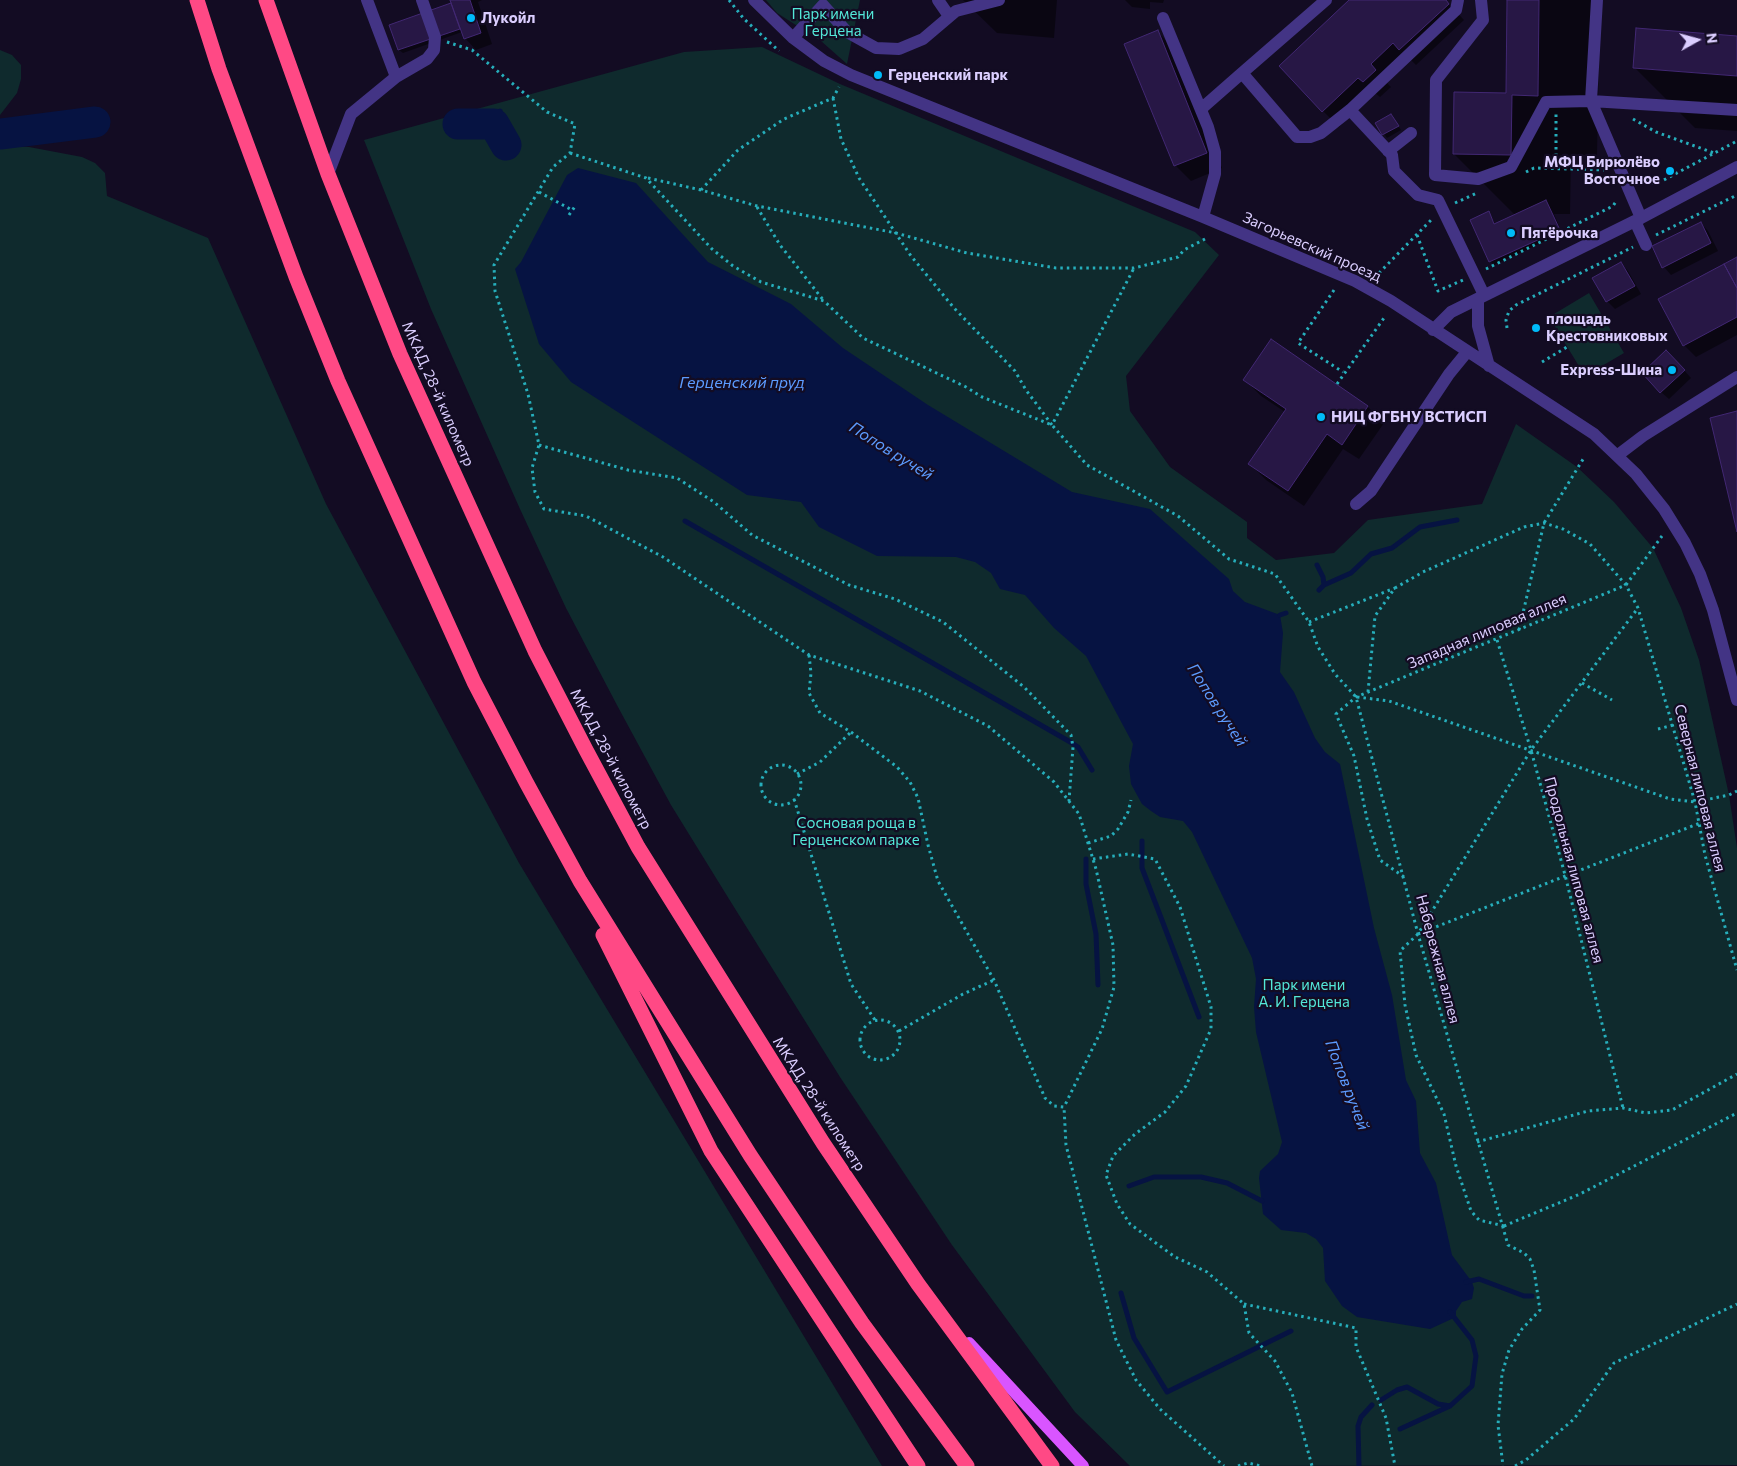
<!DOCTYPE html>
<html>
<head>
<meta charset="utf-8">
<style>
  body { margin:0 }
  #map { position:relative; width:1737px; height:1466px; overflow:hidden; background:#130c23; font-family:Commissioner,sans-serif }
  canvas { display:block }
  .north { position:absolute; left:1672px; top:15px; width:50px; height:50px; -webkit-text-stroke:4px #130c23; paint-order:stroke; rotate:83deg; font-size:14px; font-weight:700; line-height:20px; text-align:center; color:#dbceff }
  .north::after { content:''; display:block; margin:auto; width:18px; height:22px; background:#dbceff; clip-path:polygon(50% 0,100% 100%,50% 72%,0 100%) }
</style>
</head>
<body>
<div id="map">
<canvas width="1737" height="1466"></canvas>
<div class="north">N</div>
</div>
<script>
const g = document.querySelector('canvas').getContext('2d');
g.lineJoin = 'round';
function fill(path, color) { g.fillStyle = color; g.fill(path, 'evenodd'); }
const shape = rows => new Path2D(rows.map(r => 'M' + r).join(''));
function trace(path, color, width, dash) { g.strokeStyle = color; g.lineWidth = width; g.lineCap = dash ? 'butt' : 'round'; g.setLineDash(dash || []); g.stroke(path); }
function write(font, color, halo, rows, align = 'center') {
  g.font = font + ' Commissioner,sans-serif'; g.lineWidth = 4.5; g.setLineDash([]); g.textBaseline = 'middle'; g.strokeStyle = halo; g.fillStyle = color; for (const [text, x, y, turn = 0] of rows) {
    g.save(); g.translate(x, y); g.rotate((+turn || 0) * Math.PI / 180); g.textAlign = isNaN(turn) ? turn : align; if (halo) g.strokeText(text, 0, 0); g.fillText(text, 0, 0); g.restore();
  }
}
fill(shape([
  [766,0,860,0,847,64,821,41,777,13],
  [762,47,840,84,1195,232,1219,255,1126,376,1130,411,1170,467,1247,522,1247,538,1276,560,1334,553,1368,520,1482,504,1516,424,1577,467,1614,502,1653,548,1681,608,1699,660,1729,795,1737,848,1737,1465,1130,1466,1075,1412,952,1245,840,1077,729,899,671,805,618,707,566,608,520,509,431,309,364,140,684,52],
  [0,50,12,55,21,65,21,79,17,93,0,115],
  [0,145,29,147,82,157,95,163,105,173,107,196,208,238,326,504,519,863,882,1466,0,1466],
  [1589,293,1624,353,1585,376,1549,317]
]), '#0f2a2d');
fill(shape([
  [578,168,636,183,708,262,791,304,843,348,928,405,1072,492,1150,509,1221,572,1229,579,1233,591,1245,602,1280,615,1283,633,1280,672,1294,692,1315,738,1325,752,1340,764,1374,928,1392,995,1406,1080,1416,1101,1420,1153,1436,1183,1452,1255,1472,1282,1474,1288,1472,1299,1462,1302,1456,1311,1456,1317,1430,1329,1357,1317,1342,1306,1325,1281,1323,1248,1316,1239,1306,1233,1281,1230,1263,1214,1259,1178,1260,1171,1278,1154,1282,1142,1256,1032,1254,1007,1256,979,1252,958,1192,832,1183,821,1160,817,1151,811,1142,804,1131,784,1129,766,1133,744,1086,656,1054,628,1025,595,1000,589,991,573,975,562,956,557,877,556,819,527,801,502,747,495,571,382,539,344,515,269,521,262,567,175]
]), '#061342');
fill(shape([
  [451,0,482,0,478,2,492,44,476,50,465,38,462,32,403,53,399,50,391,25,450,4,454,8],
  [963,0,1057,0,1054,38,997,33],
  [1125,0,1164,0,1163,3,1150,2,1150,9,1132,7],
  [1350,0,1445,0,1464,20,1416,65,1409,58,1385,81,1391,87,1380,97,1375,93,1339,127,1323,111],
  [1508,0,1600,0,1597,155,1571,155,1570,214,1554,214,1562,233,1494,265,1490,261,1488,213,1496,225,1520,214,1514,214,1454,154,1507,94],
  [1158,32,1173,48,1222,168,1191,181,1175,165],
  [1737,37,1737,131,1695,128,1635,68],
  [1391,115,1401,130,1387,138,1377,123],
  [1701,223,1708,231,1718,251,1671,275,1664,267],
  [1737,258,1737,335,1696,357,1684,345],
  [1621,263,1628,271,1641,294,1615,309,1607,301,1594,278],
  [1271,341,1368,407,1384,423,1359,459,1343,449,1304,506,1266,480,1250,464,1285,412,1261,396,1245,380],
  [1674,359,1691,378,1669,399,1661,392]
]), '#0007');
trace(shape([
  [494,124,500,111],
  [685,521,1072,743,1078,747,1092,770],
  [1317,565,1323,577,1324,585,1319,590],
  [1324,585,1351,573,1371,554,1392,548,1420,527,1457,520],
  [1280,615,1286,613],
  [1142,841,1142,868,1199,1017],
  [1086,859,1086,884,1096,934,1098,985],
  [1129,1186,1154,1177,1201,1177,1227,1183,1262,1201],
  [1466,1282,1479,1279,1524,1296,1532,1296],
  [1121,1293,1134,1338,1167,1392,1291,1331],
  [1381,1400,1397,1390,1407,1387,1438,1404,1450,1406],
  [1400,1429,1450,1406,1472,1386,1476,1356,1472,1340,1450,1312],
  [1359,1466,1358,1426,1361,1417,1372,1405]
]), '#061342', 5);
trace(shape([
  [458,124,494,124,506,145],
  [0,134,95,122]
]), '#061342', 31);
const building = shape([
  [450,0,470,0,481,33,464,39,450,0],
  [1349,0,1446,0,1449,4,1399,50,1393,43,1371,64,1376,70,1363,82,1358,78,1322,112,1279,66,1349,0],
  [1507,0,1539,0,1538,96,1512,95,1511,155,1453,154,1454,92,1506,93,1507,0],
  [451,3,460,29,398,50,389,25,451,3],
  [1636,28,1737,36,1737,76,1633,68,1636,28],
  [1158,30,1207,153,1174,166,1124,44,1158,30],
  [1391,114,1399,126,1382,135,1375,123,1391,114],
  [1546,200,1560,230,1489,262,1470,220,1489,211,1494,224,1546,200],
  [1701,222,1711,243,1662,268,1652,246,1701,222],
  [1737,257,1737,288,1724,264,1737,257],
  [1621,262,1635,286,1606,302,1592,278,1621,262],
  [1724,264,1737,288,1737,317,1683,346,1658,299,1724,264],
  [1271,339,1368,406,1342,445,1327,434,1288,491,1248,464,1286,409,1243,380,1271,339],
  [1666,350,1685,370,1660,393,1642,373,1666,350],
  [1737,411,1737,532,1710,418,1737,411]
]);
fill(building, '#271745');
trace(building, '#422873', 1);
trace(shape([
  [729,0,744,19,779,51],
  [447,42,472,50,547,112,575,124,570,153,553,167,494,265,495,291,528,394,539,445,532,468,535,492,544,509,586,516,663,557,809,655,920,691,988,726,1054,782,1079,814,1096,869,1113,945,1114,987,1102,1029,1064,1107],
  [833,98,841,139,859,178,911,256,954,308,1015,371,1026,390,1052,425,1134,268],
  [1633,119,1656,132,1714,153],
  [570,153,646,178,712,249,733,266,761,282,824,301,863,338,966,387,982,397,1052,425,1087,465,1178,516,1229,559,1275,574,1309,622,1318,647,1335,674,1356,697,1418,934,1508,1245,1524,1253,1530,1259,1534,1270,1540,1310,1522,1329,1509,1350,1502,1374,1498,1425,1503,1466],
  [1556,169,1556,114],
  [1526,172,1534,168,1604,170],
  [1640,177,1652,183,1660,182,1737,141],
  [648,178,701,190,757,206,896,233,967,253,1056,268,1134,268,1178,257,1184,250,1205,239],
  [701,190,738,150,784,119,833,98,839,87],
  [539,192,572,210],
  [1455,203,1477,193],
  [757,207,780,245,824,301],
  [569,215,576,205],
  [1417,235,1438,291,1463,280],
  [1656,235,1737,195],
  [1486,269,1613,206,1617,200],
  [1379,273,1432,219],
  [1334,290,1298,343,1343,372],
  [1507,328,1506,320,1509,311,1516,305,1633,247],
  [1542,362,1567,347],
  [1337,384,1384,318],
  [539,445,628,470,677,478,714,502,752,535,849,585,895,599,943,622,1024,687,1071,735,1073,747,1069,801],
  [1626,585,1662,536],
  [1309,622,1395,588],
  [1519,630,1544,523,1585,456],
  [1497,640,1531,750,1565,875,1623,1108],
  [809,655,811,673,809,693,820,713,851,732,897,767,910,782,918,798,928,845,938,881,994,980,1045,1098,1054,1106,1064,1107,1066,1145,1116,1340,1136,1380,1160,1409,1224,1466],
  [1582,683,1612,700],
  [1368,692,1375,616,1395,588,1423,572,1524,527,1544,523,1563,529,1590,544,1626,585,1638,608,1695,802,1705,855,1737,970],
  [1357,697,1389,701,1670,799,1695,802,1729,795,1737,791],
  [1658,729,1673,725],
  '761 785a20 20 0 1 1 40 0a20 20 0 1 1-40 0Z',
  [797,774,820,762,851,732],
  [794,799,851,984,875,1020],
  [1088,843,1111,836,1118,829,1128,812,1131,800],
  [1093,859,1128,854,1155,859,1180,907,1211,1007,1211,1029,1186,1086,1165,1112,1135,1134,1113,1156,1106,1175,1117,1204,1130,1224,1175,1257,1207,1272,1244,1304,1249,1333,1275,1361,1292,1393,1312,1466],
  [1404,877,1380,860,1367,819,1354,756,1336,714,1356,697,1368,692,1626,585],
  [1418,934,1700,823],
  '860 1040a20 20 0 1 1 40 0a20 20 0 1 1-40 0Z',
  [899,1031,963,994,994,980],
  [1477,1142,1588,1111,1623,1108,1646,1113,1672,1110,1737,1074],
  [1504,1226,1479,1220,1471,1211,1456,1166,1444,1114,1416,1055,1405,1005,1400,951,1418,934,1531,750,1638,608],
  [1504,1226,1580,1194,1737,1113],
  [1244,1304,1356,1328,1356,1347,1386,1418,1395,1466],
  [1238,1466,1248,1463,1261,1466],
  [1515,1466,1526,1460,1574,1419,1614,1363,1737,1304]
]), '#26aebb', 3, [2.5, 4]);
trace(shape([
  [367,0,396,77],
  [754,0,793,38,824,61,851,75,1203,217,1355,281,1391,301,1594,434,1636,474,1664,509,1685,543,1700,574,1713,610,1737,700],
  [938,0,949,16],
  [1326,0,1242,73,1297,137,1310,137,1321,133,1350,110,1456,10,1458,0],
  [1481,0,1483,20,1436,80,1435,175,1478,179,1511,167,1546,102,1591,101,1737,110],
  [1597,0,1591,101,1641,218],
  [1163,18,1208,127,1215,152,1215,174,1203,217],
  [793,38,823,5,847,32,876,48,899,49,923,39,956,11,999,0],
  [1201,109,1242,73],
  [1350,110,1392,155,1394,171,1418,195,1438,200,1484,295],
  [1388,151,1411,133],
  [328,174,351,114,396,77,427,59,434,50,435,37,422,0],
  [1635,221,1646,245],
  [1478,299,1478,326,1489,366],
  [1433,330,1451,312,1641,218,1737,167],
  [1618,455,1643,436,1737,377],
  [1356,504,1371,491,1449,374,1467,352]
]), '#433485', 12);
trace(shape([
  [969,1343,1083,1466]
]), '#d955ff', 12);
trace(shape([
  [197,0,219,69,296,277,338,381,474,682,526,782,580,881,750,1155,862,1323,967,1466],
  [266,0,328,174,400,354,535,651,586,750,638,847,823,1143,918,1284,1052,1466],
  [603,935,711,1151,918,1466]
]), '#ff4985', 15);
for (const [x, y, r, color] of [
  [471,18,5,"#00bbf9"],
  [878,75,5,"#00bbf9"],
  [1670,171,5,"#00bbf9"],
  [1511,233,5,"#00bbf9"],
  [1536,328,5,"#00bbf9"],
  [1672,370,5,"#00bbf9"],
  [1321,417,5,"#00bbf9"]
]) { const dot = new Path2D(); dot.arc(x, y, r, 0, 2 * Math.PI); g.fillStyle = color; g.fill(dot); trace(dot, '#130c23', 2); }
write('15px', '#53e7d8', '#130c23', [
  ["Парк имени",833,14],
  ["Герцена",833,31],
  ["Сосновая роща в",856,823],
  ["Герценском парке",856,840],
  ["Парк имени",1304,985],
  ["А. И. Герцена",1304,1002]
]);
write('bold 15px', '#dbceff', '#130c23', [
  ["Лукойл",481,18],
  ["Герценский парк",888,75],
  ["МФЦ Бирюлёво",1660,162,"right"],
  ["Восточное",1660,179,"right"],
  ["Пятёрочка",1521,233],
  ["площадь",1546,319],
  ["Крестовниковых",1546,336],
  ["Express-Шина",1662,370,"right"],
  ["НИЦ ФГБНУ ВСТИСП",1331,417]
], 'left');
write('15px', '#dbceff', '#130c23', [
  ["Загорьевский проезд",1312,247,24],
  ["МКАД, 28-й километр",438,394,66],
  ["Западная липовая аллея",1487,631,-23],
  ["МКАД, 28-й километр",611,759,62],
  ["Северная липовая аллея",1700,788,76],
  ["Продольная липовая аллея",1574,870,75],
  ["Набережная аллея",1438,959,75],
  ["МКАД, 28-й километр",819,1104,57]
]);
write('italic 16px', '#5c9bff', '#130c23', [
  ["Герценский пруд",742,383],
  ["Попов ручей",891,451,32],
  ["Попов ручей",1217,705,57],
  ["Попов ручей",1347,1085,69]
]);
</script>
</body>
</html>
